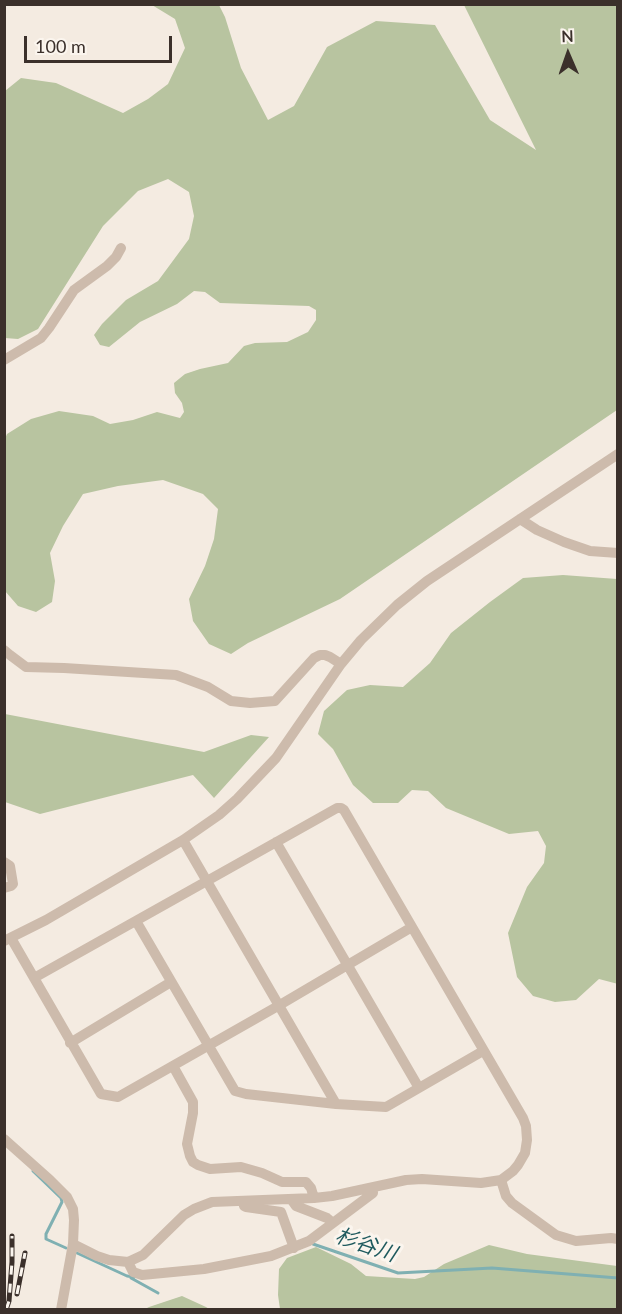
<!DOCTYPE html>
<html>
<head>
<meta charset="utf-8">
<style>
  body { margin:0 }
  #map { position:relative; width:622px; height:1314px; overflow:hidden; background:#f4ebe1; font-family:Lato,sans-serif }
  canvas { display:block }
  .frame { position:absolute; inset:0; border:6px solid #3b302b; pointer-events:none }
  .north { position:absolute; left:538px; top:24px; width:60px; height:60px; -webkit-text-stroke:4px #fbf5ee; paint-order:stroke; rotate:358deg; font-size:16px; font-weight:700; line-height:24px; text-align:center; color:#3b302b }
  .north::after { content:''; display:block; margin:auto; width:21px; height:27px; background:#3b302b; clip-path:polygon(50% 0,100% 100%,50% 72%,0 100%) }
  .scale { position:absolute; left:24px; top:36px; width:148px; height:27px; box-sizing:border-box; border:3px solid #3b302b; border-top:0; padding-left:8px; font-size:18px; line-height:21px; white-space:nowrap; color:#3b302b; -webkit-text-stroke:4px #fbf5ee; paint-order:stroke }
</style>
</head>
<body>
<div id="map">
<canvas width="622" height="1314"></canvas>
<div class="frame"></div>
<div class="north">N</div>
<div class="scale">100 m</div>
</div>
<script>
const g = document.querySelector('canvas').getContext('2d');
g.lineJoin = 'round';
function fill(path, color) { g.fillStyle = color; g.fill(path, 'evenodd'); }
const shape = rows => new Path2D(rows.map(r => 'M' + r).join(''));
function trace(path, color, width, dash) { g.strokeStyle = color; g.lineWidth = width; g.lineCap = dash ? 'butt' : 'round'; g.setLineDash(dash || []); g.stroke(path); }
function write(font, color, halo, rows, align = 'center') {
  g.font = font + ' Lato,"Noto Sans JP",sans-serif'; g.lineWidth = 6; g.setLineDash([]); g.textBaseline = 'middle'; g.strokeStyle = halo; g.fillStyle = color; for (const [text, x, y, turn = 0] of rows) {
    g.save(); g.translate(x, y); g.rotate((+turn || 0) * Math.PI / 180); g.textAlign = isNaN(turn) ? turn : align; if (halo) g.strokeText(text, 0, 0); g.fillText(text, 0, 0); g.restore();
  }
}
fill(shape([
  [152,5,219,5,225,17,241,68,268,120,294,106,327,47,376,21,435,25,490,120,536,150,464,5,617,5,617,410,340,599,248,643,231,654,209,644,193,621,189,599,205,566,214,539,218,509,203,494,163,480,118,486,83,494,63,526,50,553,55,581,52,602,36,612,18,606,5,591,4,441,7,434,31,419,59,411,93,416,110,424,133,420,157,412,180,418,184,412,182,403,175,393,174,383,185,374,200,369,228,363,244,346,255,343,287,342,308,332,316,320,316,310,309,306,220,303,205,292,194,291,177,304,140,322,109,347,100,345,94,335,102,324,126,300,158,281,189,239,194,216,189,192,168,179,138,191,103,226,38,329,18,339,5,338,5,91,21,78,56,83,123,113,148,99,168,84,185,48,175,19],
  [563,575,617,579,618,984,599,979,576,1000,555,1002,533,996,517,977,508,933,527,887,544,863,546,846,538,831,509,834,446,808,428,791,412,790,398,803,373,803,353,785,333,749,318,734,324,711,347,690,370,685,403,687,430,663,451,633,490,602,523,578],
  [5,714,204,752,251,735,269,737,214,798,193,775,40,814,5,802],
  [489,1245,527,1254,617,1266,617,1309,280,1309,278,1295,279,1269,287,1258,316,1247,351,1264,366,1276,415,1279,424,1277,444,1264],
  [182,1296,206,1307,209,1309,145,1309,149,1307]
]), '#b8c4a0');
trace(shape([
  [33,1171,61,1198,62,1202,46,1234,46,1239,66,1248],
  [313,1244,398,1273,492,1268,618,1278],
  [77,1253,127,1276,134,1277],
  [131,1278,158,1293]
]), '#7fb0b2', 3);
trace(shape([
  [4,360,41,338,49,328,74,290,107,266,116,257,121,248],
  [520,519,537,530,564,542,590,551,618,553],
  [4,650,10,655,26,667,64,668,176,675,208,687,231,701,250,703,275,701,314,658,320,655,325,655,330,657,341,664],
  [183,840,336,1104,386,1107,483,1051],
  [276,842,419,1088],
  [4,862,10,866,13,884,11,886,4,888],
  [136,921,235,1091,246,1094,336,1104],
  [11,938,101,1094,118,1097,278,1006,412,927],
  [4,941,46,920,183,840,219,815,237,799,276,758,341,664,361,640,397,605,427,581,618,454],
  [34,978,337,808,341,808,344,810,523,1118,526,1126,527,1140,525,1153,518,1165,513,1171,501,1180],
  [70,1043,171,982],
  [173,1066,193,1102,193,1113,187,1144,190,1156,193,1162,198,1165,210,1169,241,1167,262,1173,282,1182,306,1182,311,1188,314,1198],
  [4,1139,50,1180,67,1197,73,1209,74,1220,73,1244,61,1310],
  [291,1199,296,1206,327,1218,333,1223],
  [243,1201,244,1206,246,1207,281,1212,294,1248],
  [73,1244,97,1256,109,1260,128,1262,143,1255,184,1215,194,1209,212,1202,314,1198,332,1196,406,1180,422,1179,481,1183,501,1180,506,1196,512,1203,556,1235,576,1241,611,1238,618,1239],
  [128,1262,133,1272,142,1275,204,1269,271,1256,309,1241,373,1193,373,1188]
]), '#cdbbac', 10);
const rail = shape([
  [17,1294,25,1253],
  [6,1310,9,1301,12,1262,12,1236]
]);
trace(rail, '#3b302b', 5);
trace(rail, '#fbf5ee', 3, [9]);
write('italic 21px', '#1f5a5e', '#fbf5ee', [
  ["杉谷川",366,1245,19]
]);
</script>
</body>
</html>
